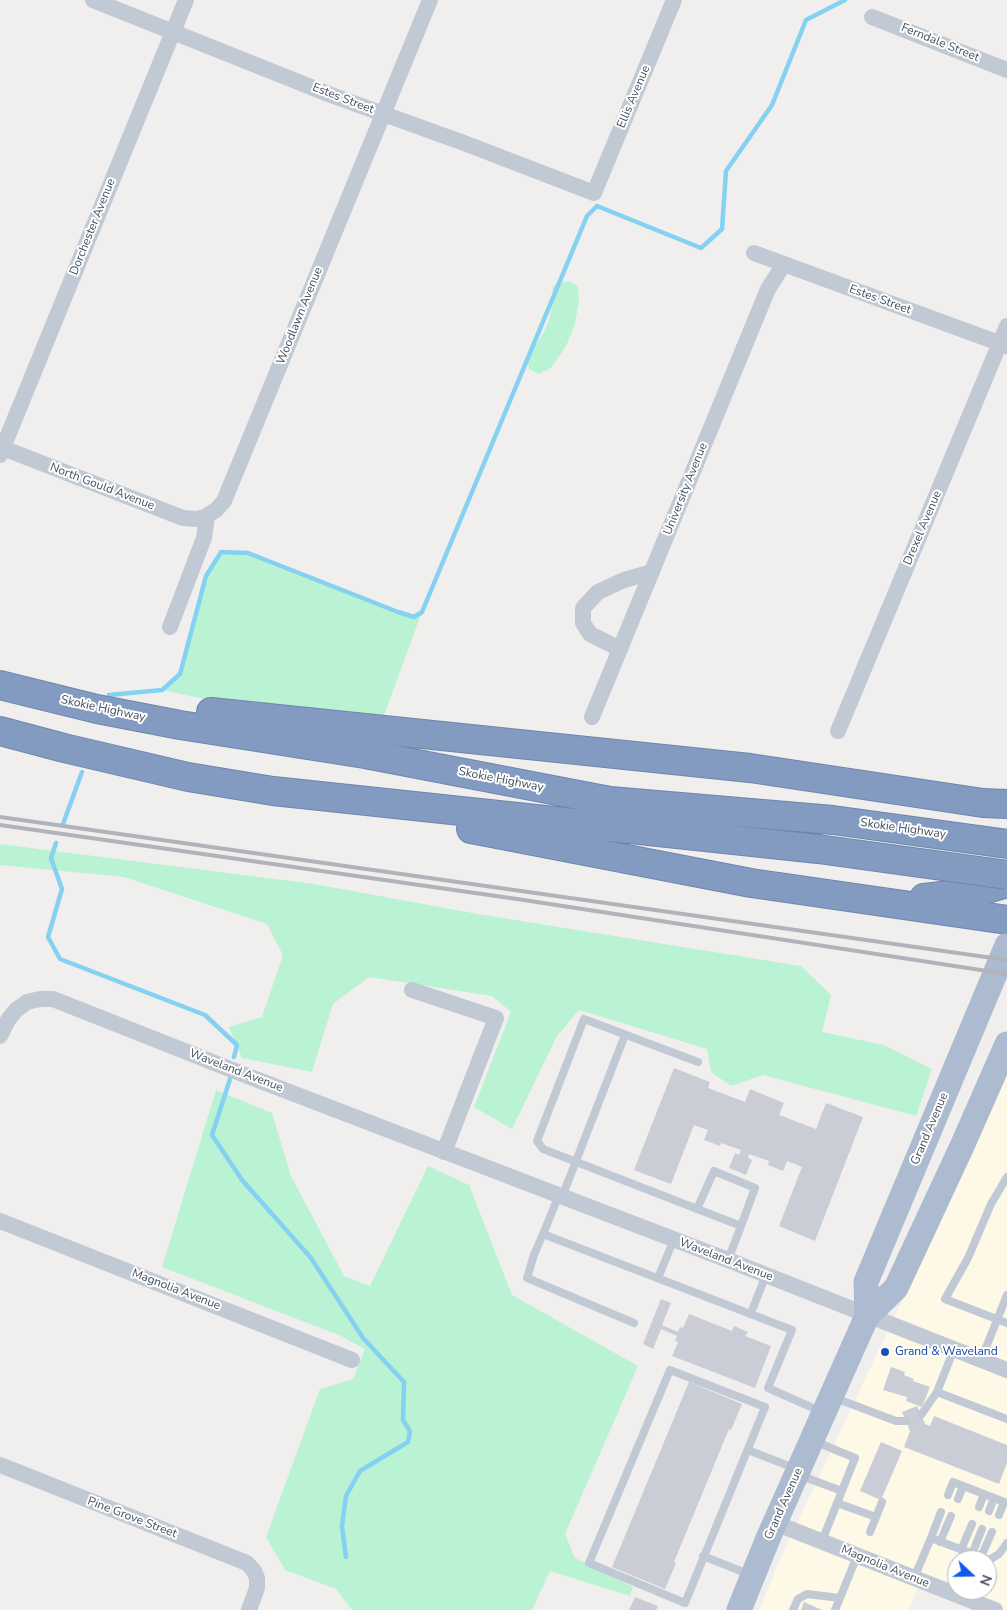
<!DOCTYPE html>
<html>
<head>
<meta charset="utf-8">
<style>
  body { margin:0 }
  #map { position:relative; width:1007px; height:1610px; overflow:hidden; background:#f1efee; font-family:"Nunito Sans",sans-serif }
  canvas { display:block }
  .north { position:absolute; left:947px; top:1550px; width:50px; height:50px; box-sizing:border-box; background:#fff; border:1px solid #b5b9be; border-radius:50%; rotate:111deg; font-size:14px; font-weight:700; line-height:20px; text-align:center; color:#45505d }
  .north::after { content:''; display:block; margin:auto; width:18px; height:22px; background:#0c5bed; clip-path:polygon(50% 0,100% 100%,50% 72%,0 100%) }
</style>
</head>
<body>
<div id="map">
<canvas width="1007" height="1610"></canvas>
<div class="north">N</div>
</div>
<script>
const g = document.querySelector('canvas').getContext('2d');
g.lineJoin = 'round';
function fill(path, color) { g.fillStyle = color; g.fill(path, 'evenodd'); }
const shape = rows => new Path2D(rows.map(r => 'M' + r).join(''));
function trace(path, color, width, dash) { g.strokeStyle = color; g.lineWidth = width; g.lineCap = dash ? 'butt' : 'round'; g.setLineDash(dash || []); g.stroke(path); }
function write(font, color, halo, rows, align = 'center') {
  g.font = font + ' "Nunito Sans",sans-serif'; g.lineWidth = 4; g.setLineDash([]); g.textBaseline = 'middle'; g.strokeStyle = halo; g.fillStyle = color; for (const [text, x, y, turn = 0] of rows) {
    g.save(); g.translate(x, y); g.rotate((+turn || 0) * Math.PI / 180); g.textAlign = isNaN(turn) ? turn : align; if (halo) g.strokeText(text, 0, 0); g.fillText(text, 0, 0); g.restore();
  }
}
fill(shape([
  [1007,1067,1007,1610,975,1610,918,1588,909,1610,759,1610,782,1555,902,1301],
  [957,1560,987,1560,987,1590,957,1590]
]), '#fdf9e6');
fill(shape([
  [570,281,578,286,579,300,575,324,566,346,551,368,539,374,529,369,527,357,544,332,549,320,554,296,552,288,556,284],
  [221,552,248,553,398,612,414,617,422,612,383,718,316,709,224,703,162,690,180,674,206,576],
  [0,844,314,884,478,914,801,966,831,995,822,1032,884,1045,932,1069,916,1116,763,1075,731,1086,711,1072,707,1049,579,1010,557,1036,512,1129,474,1107,511,1012,492,996,369,977,333,1004,312,1072,242,1058,229,1027,262,1017,283,955,267,924,124,877,0,865],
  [216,1090,272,1113,291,1176,344,1276,370,1286,428,1166,469,1185,512,1295,638,1366,565,1534,575,1558,633,1587,630,1596,550,1571,532,1610,352,1610,336,1589,285,1570,266,1537,320,1389,353,1379,365,1349,341,1336,162,1267]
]), '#baf2d4');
trace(shape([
  [109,695,162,690,180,674,206,576,221,552,248,553,398,612,414,617,422,612,587,216,597,206,701,248,722,229,726,171,772,105,806,20,845,0],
  [63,824,82,772],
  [56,843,51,858,62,889,48,937,60,959,205,1015,237,1045,234,1057],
  [232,1073,212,1135,242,1180,311,1258,363,1338,404,1382,403,1420,410,1431,408,1442,360,1471,346,1496,342,1526,346,1557]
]), '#84d1f2', 4.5);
fill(shape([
  [674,1068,710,1082,708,1088,745,1102,750,1089,784,1103,779,1115,816,1129,826,1103,863,1117,815,1241,779,1226,802,1167,787,1161,783,1171,768,1165,769,1161,749,1154,748,1158,752,1160,746,1175,729,1168,735,1153,739,1155,741,1150,721,1143,720,1146,704,1140,708,1130,694,1125,671,1184,634,1170],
  [661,1299,671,1303,662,1325,678,1332,680,1327,683,1328,689,1314,732,1331,734,1326,748,1332,745,1336,771,1346,755,1388,672,1356,678,1342,675,1341,677,1336,661,1329,653,1349,643,1344],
  [891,1367,905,1372,904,1375,914,1379,913,1381,930,1387,922,1407,906,1401,907,1397,883,1390],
  [689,1382,742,1404,731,1430,729,1429,674,1562,676,1563,665,1589,612,1567],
  [917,1406,925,1424,930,1426,934,1416,1007,1445,1007,1463,999,1484,904,1447,910,1431,902,1412],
  [881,1442,902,1451,881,1500,860,1491],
  [635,1597,658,1606,656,1610,629,1610],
  [804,1602,822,1610,801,1610]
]), '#cacdd5');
const highway = shape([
  [0,685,97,709,180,725,365,754,610,801,833,820,1007,844],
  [211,712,750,768,983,803,1007,804],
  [0,731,64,748,188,777,273,791,818,849],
  [471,829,751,883,1007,920],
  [924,898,977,892,1007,883]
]);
trace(highway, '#6e86ad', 30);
trace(shape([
  [698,1062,584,1019,537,1141,543,1149,741,1226,728,1260],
  [1007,1177,991,1204,968,1258,945,1299,1007,1323],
  [559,1195,543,1234,792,1330,768,1388,820,1411],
  [562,1197,625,1035],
  [697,1209,714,1171,755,1188,741,1226],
  [543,1234,534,1255,527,1278,634,1323],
  [658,1278,674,1239],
  [751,1313,766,1275],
  [954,1349,937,1392,1007,1419],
  [981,1360,1007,1295],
  [670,1370,765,1407,685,1603,589,1563,670,1370],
  [835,1398,896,1421,906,1421],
  [921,1415,937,1392],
  [814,1441,855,1458,822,1541],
  [748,1450,794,1468],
  [799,1475,842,1491],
  [948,1495,953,1482,1007,1503],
  [958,1499,963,1486],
  [837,1503,876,1517],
  [979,1507,984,1494],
  [989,1511,994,1498],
  [999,1515,1004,1502],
  [870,1532,882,1502],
  [931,1538,941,1512],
  [940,1542,951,1516],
  [961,1550,972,1524],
  [972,1554,982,1529],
  [703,1556,751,1575],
  [981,1557,992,1532],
  [987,1566,989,1560,999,1554,1007,1543],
  [914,1578,931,1538,989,1560],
  [793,1610,798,1599,807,1594,840,1598,857,1556],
  [835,1610,840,1598]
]), '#c1c9d5', 8);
trace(shape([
  [93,0,331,95,464,143,594,193,674,0],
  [872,17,1007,70],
  [754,253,1007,346],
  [0,447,183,518,196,519,205,517],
  [0,455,186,0],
  [170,627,204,538,206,523,205,517,216,510,224,501,430,0],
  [620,649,590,634,583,623,583,608,598,592,624,580,652,572],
  [592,717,768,289,784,264],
  [838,731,1007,326],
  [412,990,496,1018,444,1152],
  [0,1036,8,1020,16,1010,27,1002,40,999,53,999,245,1075,728,1260,1007,1370],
  [0,1221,352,1360],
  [0,1465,247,1563,254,1571,257,1578,257,1588,249,1610],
  [775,1523,995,1610]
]), '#c1c9d5', 16);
trace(shape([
  [867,1316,866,1282,1007,945],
  [739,1610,769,1536,867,1316,896,1288,963,1144,1007,1044]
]), '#acbbcf', 25);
trace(highway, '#839bc1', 28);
trace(shape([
  [0,817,1007,960],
  [0,825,517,899,1007,974]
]), '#b0b3b9', 4);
const highwayBridge = shape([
  [818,849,1007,875]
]);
trace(highwayBridge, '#6e86ad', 30, []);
trace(highwayBridge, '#839bc1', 28);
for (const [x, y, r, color] of [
  [885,1352,5,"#1a4fb4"]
]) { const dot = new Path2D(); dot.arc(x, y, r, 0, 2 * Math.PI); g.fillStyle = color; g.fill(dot); trace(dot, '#fff', 2); }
write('12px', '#45505d', '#fff', [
  ["Ferndale Street",940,43,22],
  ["Ellis Avenue",634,97,-67],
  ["Estes Street",343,99,21],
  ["Dorchester Avenue",93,227,-68],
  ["Estes Street",880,300,20],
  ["Woodlawn Avenue",300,316,-68],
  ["North Gould Avenue",102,487,21],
  ["University Avenue",686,489,-68],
  ["Drexel Avenue",923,528,-67],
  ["Skokie Highway",103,709,12],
  ["Skokie Highway",501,780,11],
  ["Skokie Highway",903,829,8],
  ["Waveland Avenue",236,1071,21],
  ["Grand Avenue",930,1129,-67],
  ["Waveland Avenue",726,1260,21],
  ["Magnolia Avenue",176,1290,21],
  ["Grand Avenue",784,1504,-66],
  ["Pine Grove Street",132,1518,21],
  ["Magnolia Avenue",885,1567,22]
]);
write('12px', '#164399', '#fff', [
  ["Grand & Waveland",895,1352]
], 'left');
</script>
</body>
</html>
